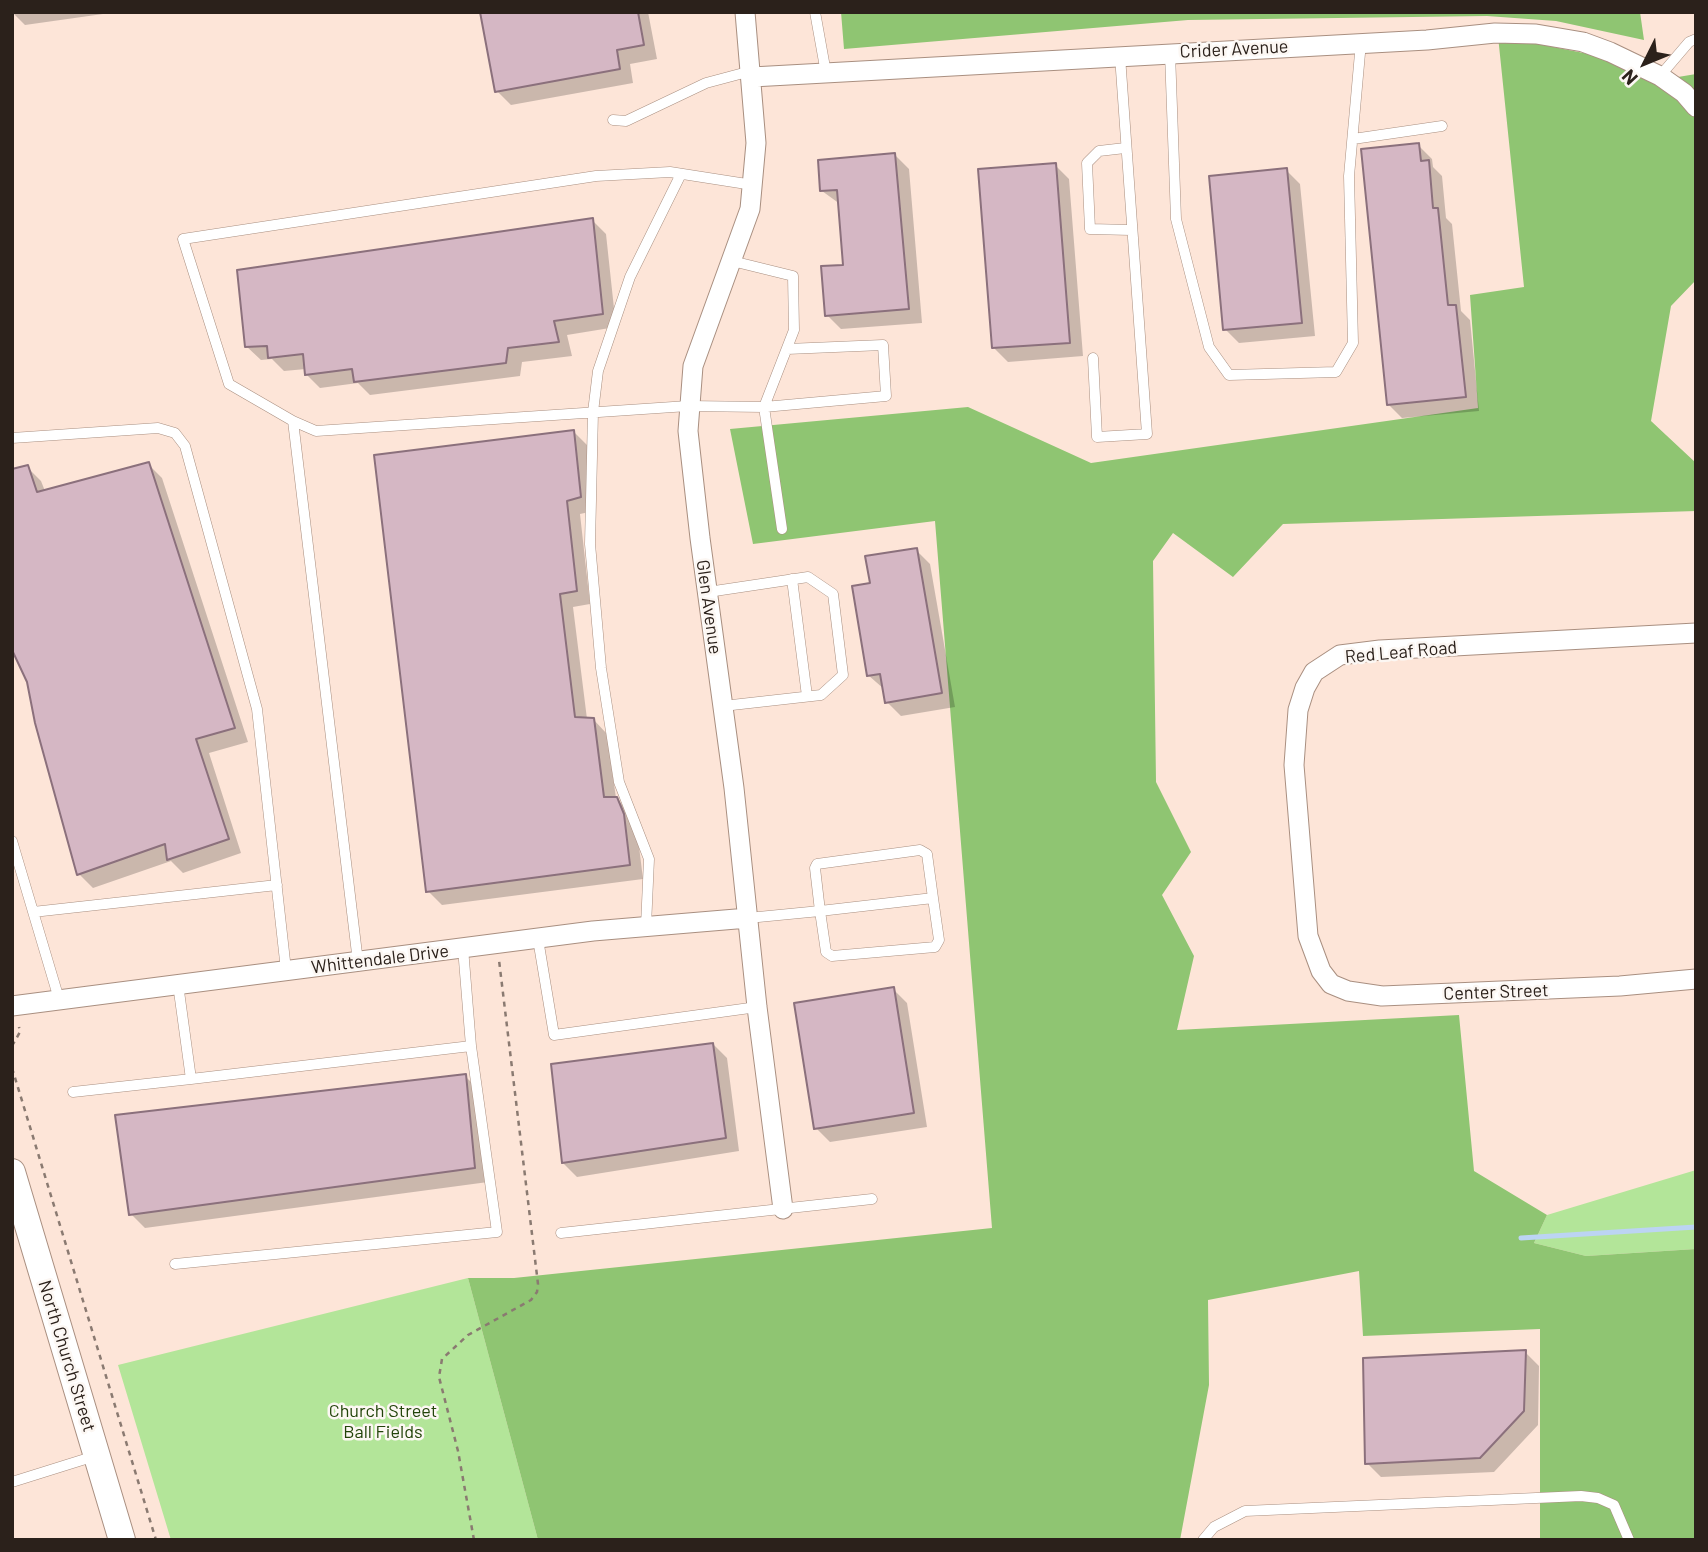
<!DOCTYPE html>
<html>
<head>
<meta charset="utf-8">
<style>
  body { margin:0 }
  #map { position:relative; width:1708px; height:1552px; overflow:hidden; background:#fde5d8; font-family:Barlow,sans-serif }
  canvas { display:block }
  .frame { position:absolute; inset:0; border:14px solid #2b211b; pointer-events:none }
  .north { position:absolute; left:1610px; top:28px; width:70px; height:70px; -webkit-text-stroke:5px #fcf7f3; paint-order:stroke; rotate:227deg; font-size:19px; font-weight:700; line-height:28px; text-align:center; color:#2b211b }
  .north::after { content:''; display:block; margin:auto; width:24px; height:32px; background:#2b211b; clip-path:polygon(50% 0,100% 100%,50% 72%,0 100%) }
</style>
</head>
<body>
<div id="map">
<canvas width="1708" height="1552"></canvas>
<div class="frame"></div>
<div class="north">N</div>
</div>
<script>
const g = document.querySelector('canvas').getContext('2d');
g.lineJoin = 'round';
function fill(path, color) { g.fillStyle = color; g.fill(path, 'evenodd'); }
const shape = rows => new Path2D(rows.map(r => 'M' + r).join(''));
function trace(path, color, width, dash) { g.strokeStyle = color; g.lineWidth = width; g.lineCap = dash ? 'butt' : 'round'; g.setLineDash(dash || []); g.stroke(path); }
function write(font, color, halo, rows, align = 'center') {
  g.font = font + ' Barlow,sans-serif'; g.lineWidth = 5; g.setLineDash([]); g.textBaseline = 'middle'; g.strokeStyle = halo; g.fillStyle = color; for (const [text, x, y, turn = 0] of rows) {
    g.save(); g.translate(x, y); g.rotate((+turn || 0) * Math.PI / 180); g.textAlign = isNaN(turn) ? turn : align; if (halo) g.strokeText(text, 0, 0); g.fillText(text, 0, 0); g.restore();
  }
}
fill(shape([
  [1696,1170,1696,1249,1586,1256,1534,1243,1547,1215],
  [468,1278,538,1540,171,1540,118,1365]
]), '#b3e599');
fill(shape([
  [841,12,1640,12,1644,40,1556,21,1487,16,1188,20,844,49],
  [1498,36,1634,63,1660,80,1696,74,1696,280,1671,306,1651,421,1696,463,1696,511,1283,524,1233,577,1173,533,1153,561,1156,782,1191,852,1162,895,1194,956,1177,1030,1459,1015,1474,1171,1547,1215,1534,1243,1586,1256,1696,1249,1696,1540,1540,1540,1540,1329,1363,1336,1359,1271,1208,1300,1209,1385,1180,1540,538,1540,468,1278,514,1278,992,1228,935,521,753,544,730,429,968,407,1091,463,1478,408,1470,295,1524,287]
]), '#8fc572');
fill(shape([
  [12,12,103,12,103,14,25,25],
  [482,12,648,12,657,59,630,64,633,83,511,105,497,91],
  [1418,145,1432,159,1433,167,1442,176,1446,218,1452,224,1461,311,1470,320,1479,411,1402,418,1388,404],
  [895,155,909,169,922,323,841,329,827,315,845,266,840,204,822,191],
  [1055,165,1069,179,1083,356,1008,362,994,348],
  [1286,170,1300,184,1315,336,1239,343,1225,329],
  [592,220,606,234,616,327,567,335,572,356,522,362,520,376,370,395,358,383,320,388,306,374,306,369,284,371,272,359,261,360,246,346],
  [574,432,588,446,594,511,580,514,590,604,573,607,587,719,593,719,607,734,616,798,630,813,637,830,643,879,442,905,428,891],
  [148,464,162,478,248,742,209,753,241,853,183,873,171,861,93,888,79,874,36,723,27,467,41,481,45,491],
  [916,550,930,564,955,707,901,716,887,702,884,689,868,675,872,584],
  [893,989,907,1003,927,1127,830,1142,816,1128],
  [713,1044,727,1058,739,1151,577,1177,563,1163],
  [465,1076,479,1090,488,1182,145,1228,131,1214],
  [1525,1352,1539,1366,1538,1425,1494,1472,1381,1477,1367,1463]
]), '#0003');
trace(shape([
  [1521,1238,1696,1227]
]), '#bcd4f3', 5);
const building = shape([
  [480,12,638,12,644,45,617,50,620,69,495,92,480,12],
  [1419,143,1421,161,1429,160,1433,208,1438,208,1448,305,1456,305,1466,397,1387,405,1361,149,1419,143],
  [895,153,909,309,825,316,821,266,843,265,837,190,820,191,818,160,895,153],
  [1056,163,1070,343,992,348,978,169,1056,163],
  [1287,168,1302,323,1223,330,1209,176,1287,168],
  [593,218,603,314,554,321,559,342,508,348,506,363,354,382,352,369,305,375,303,354,268,358,267,346,245,347,237,270,593,218],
  [574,430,581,497,567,501,577,591,560,594,575,717,594,718,604,797,617,797,624,814,630,865,426,892,374,455,574,430],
  [149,462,235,728,196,739,229,839,167,860,165,844,77,875,35,723,27,682,12,650,12,469,28,465,37,492,149,462],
  [917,548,942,693,885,703,880,674,867,676,852,586,870,583,865,556,917,548],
  [894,987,914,1113,814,1129,794,1003,894,987],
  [713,1043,726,1138,562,1163,551,1064,713,1043],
  [466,1074,475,1168,129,1215,115,1115,466,1074],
  [1526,1350,1524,1411,1480,1458,1365,1464,1363,1358,1526,1350]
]);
fill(building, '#d5b7c4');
trace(building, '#8b707c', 2);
const lane = shape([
  [815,12,826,73],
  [1170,53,1176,219,1209,347,1229,375,1336,372,1353,343,1349,176,1361,42],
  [1660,76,1689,42,1696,39],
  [613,120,626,121,706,83,751,71],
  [1353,139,1442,126],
  [1125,148,1099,151,1087,163,1090,229,1131,230],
  [732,261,793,276,794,330,764,407,688,406,316,431,293,421,229,384,183,239,596,176,670,172,753,185],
  [1093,358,1097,437,1147,434,1120,56],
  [293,421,358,962],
  [12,438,158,428,175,433,185,446,257,709,286,970],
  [782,529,764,407,886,396,883,345,787,349],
  [792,579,807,696],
  [708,592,808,577,833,594,843,675,821,695,723,706],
  [12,841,59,999],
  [33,912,277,885],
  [748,918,820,911,933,898,939,940,935,947,832,956,826,952,820,911,815,868,817,864,920,850,927,854,933,898],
  [646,926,649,859,619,782,601,668,590,544,593,412,598,371,630,277,681,174],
  [538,939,554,1035,757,1007],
  [178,984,191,1079,471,1046,463,948],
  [73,1092,191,1079],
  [561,1233,872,1199],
  [175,1264,497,1232,471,1046],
  [12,1482,95,1456],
  [1203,1540,1214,1527,1245,1511,1581,1496,1598,1498,1614,1505,1629,1540]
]);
const street = shape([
  [745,12,756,143,750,209,693,366,688,431,700,538,734,788,757,1007,783,1209],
  [752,77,1427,40,1495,33,1536,34,1583,42,1610,52,1660,76,1684,93,1696,107],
  [1696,633,1380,650,1340,655,1314,672,1305,688,1298,710,1294,765,1308,936,1321,971,1331,984,1348,991,1382,996,1620,986,1696,979],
  [12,1006,593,931,748,918]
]);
const secondary = shape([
  [12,1172,122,1540]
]);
trace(lane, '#a98f80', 11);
trace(street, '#a98f80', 21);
trace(secondary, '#a98f80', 28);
trace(shape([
  [12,1046,20,1032,19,1027],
  [12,1068,156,1540],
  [474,1540,458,1451,439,1377,442,1359,468,1335,531,1300,537,1292,538,1284,499,960]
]), '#8a7a71', 2.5, [5, 5]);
trace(lane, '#fff', 10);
trace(street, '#fff', 19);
trace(secondary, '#fff', 26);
write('18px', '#2b211b', '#fcf7f3', [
  ["Crider Avenue",1234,49,-3],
  ["Glen Avenue",709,607,82],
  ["Red Leaf Road",1401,652,-5],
  ["Whittendale Drive",380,959,-7],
  ["Center Street",1496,992,-2],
  ["North Church Street",67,1356,73]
]);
write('18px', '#224409', '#fcf7f3', [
  ["Church Street",383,1411],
  ["Ball Fields",383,1432]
]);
</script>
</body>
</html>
